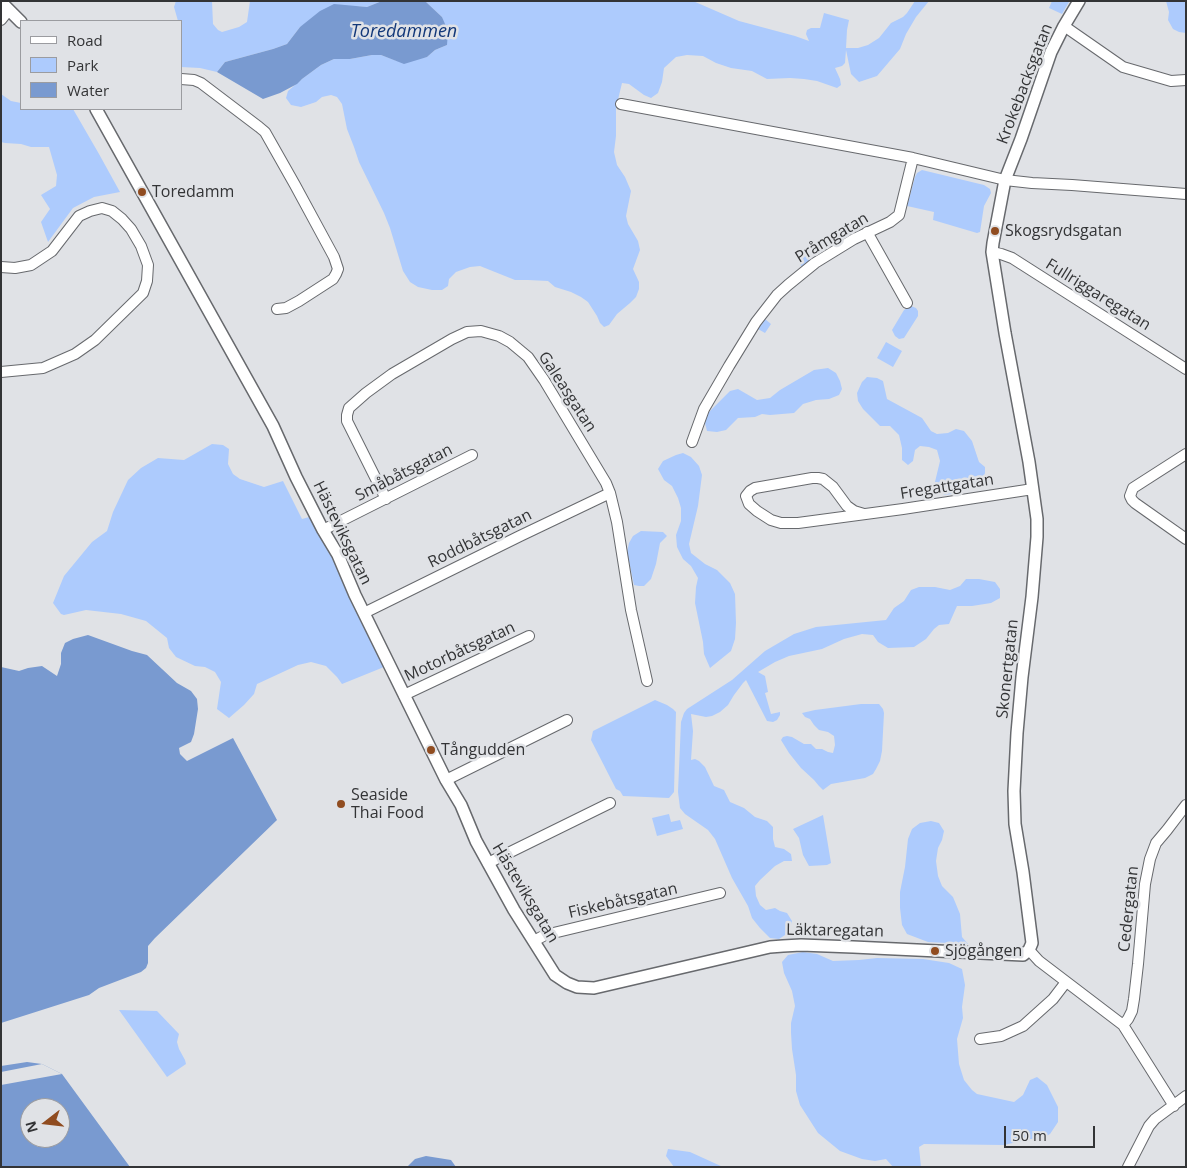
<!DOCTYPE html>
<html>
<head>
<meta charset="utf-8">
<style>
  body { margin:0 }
  #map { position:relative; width:1187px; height:1168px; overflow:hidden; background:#e0e2e6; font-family:"Open Sans",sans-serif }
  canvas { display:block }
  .frame { position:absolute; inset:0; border:2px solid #333436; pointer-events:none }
  .legend { position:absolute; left:20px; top:20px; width:162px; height:90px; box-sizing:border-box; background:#e0e2e6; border:1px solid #9b9ca0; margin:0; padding:6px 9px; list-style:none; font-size:15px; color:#333436 }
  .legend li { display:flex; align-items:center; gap:10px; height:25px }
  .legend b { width:25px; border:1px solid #9b9ca0 }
  .north { position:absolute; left:20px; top:1098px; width:50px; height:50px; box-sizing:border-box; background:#e0e2e6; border:1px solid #9b9ca0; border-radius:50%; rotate:254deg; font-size:14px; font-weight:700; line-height:20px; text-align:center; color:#333436 }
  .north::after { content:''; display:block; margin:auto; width:18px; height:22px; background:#904c20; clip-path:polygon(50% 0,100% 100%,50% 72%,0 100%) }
  .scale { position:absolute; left:1004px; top:1126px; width:91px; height:22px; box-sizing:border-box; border:2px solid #333436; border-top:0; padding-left:6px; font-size:15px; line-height:18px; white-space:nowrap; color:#333436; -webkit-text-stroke:4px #e0e2e6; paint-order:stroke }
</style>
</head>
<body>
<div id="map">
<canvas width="1187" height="1168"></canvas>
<div class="frame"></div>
<ul class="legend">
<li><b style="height:6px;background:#fff"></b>Road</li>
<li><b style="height:14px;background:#adcbfd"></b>Park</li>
<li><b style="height:14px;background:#799ad0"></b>Water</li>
</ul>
<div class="north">N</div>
<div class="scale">50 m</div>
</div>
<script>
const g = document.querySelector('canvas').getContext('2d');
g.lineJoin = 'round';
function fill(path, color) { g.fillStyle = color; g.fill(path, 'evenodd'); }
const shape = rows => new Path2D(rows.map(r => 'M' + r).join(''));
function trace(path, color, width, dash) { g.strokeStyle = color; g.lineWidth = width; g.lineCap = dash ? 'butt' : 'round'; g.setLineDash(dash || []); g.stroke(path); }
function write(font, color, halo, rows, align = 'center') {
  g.font = font + ' "Open Sans",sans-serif'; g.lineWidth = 5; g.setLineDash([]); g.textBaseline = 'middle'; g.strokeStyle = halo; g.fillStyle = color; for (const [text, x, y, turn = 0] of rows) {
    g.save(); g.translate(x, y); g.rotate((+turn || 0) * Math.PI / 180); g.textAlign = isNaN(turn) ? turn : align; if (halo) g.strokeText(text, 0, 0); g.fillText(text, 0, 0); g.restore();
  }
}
fill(shape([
  [176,1,212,1,213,24,218,30,222,32,239,27,247,22,250,1,382,1,367,7,353,6,300,27,287,44,273,49,225,62,217,72,200,68,181,67,181,21,178,21,174,7],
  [425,1,693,1,739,21,795,36,809,41,806,34,807,30,811,28,820,28,824,13,849,20,847,30,846,48,858,48,868,45,879,38,891,23,903,17,907,13,915,1,929,1,916,17,906,34,900,49,877,76,859,82,851,74,846,50,845,63,842,66,835,68,840,79,841,85,837,88,817,81,804,79,790,78,767,79,752,71,731,68,716,63,703,56,687,55,676,57,664,68,662,82,658,93,651,98,644,95,629,84,622,83,616,108,616,136,614,152,617,165,625,177,631,191,626,216,628,224,638,241,640,250,633,269,639,282,639,289,636,297,630,303,617,314,609,325,604,327,600,323,597,316,588,302,581,297,571,292,555,287,548,281,528,280,515,280,480,266,470,267,456,272,449,279,448,286,442,290,432,290,418,287,410,282,403,271,390,228,384,213,359,162,354,147,347,129,342,104,337,97,331,95,322,97,316,102,301,107,291,105,286,98,288,91,302,79,321,65,334,59,350,59,372,55,381,55,397,61,427,57,435,50,447,45,442,17],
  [1052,1,1067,1,1069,2,1062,14,1049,8],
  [1166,1,1186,1,1186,33,1179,32,1173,29,1168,20,1169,12],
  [1,94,11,101,21,103,21,109,73,109,99,154,120,192,94,197,73,208,48,242,41,222,50,209,41,195,56,186,57,175,49,147,31,147,21,144,5,143,1,142],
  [922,170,984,185,990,189,991,193,984,206,980,232,977,233,933,220,934,212,907,206,915,177,917,173],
  [808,252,812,259,802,267,797,260],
  [911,306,916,308,918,311,918,316,904,338,899,339,895,336,892,330,904,310],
  [765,319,771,324,765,333,758,329],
  [886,342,902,351,893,367,877,358],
  [828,368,836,373,840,381,842,389,839,395,829,399,816,400,803,404,794,413,770,415,762,414,755,417,738,418,726,430,717,432,707,431,705,423,707,414,730,391,738,389,757,400,770,398,780,390,814,370],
  [867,377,877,378,883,381,887,399,922,418,931,431,937,434,948,433,956,429,964,431,972,441,979,462,985,467,985,473,983,478,976,482,969,484,957,493,945,495,937,491,934,486,940,461,937,450,929,447,920,446,915,450,913,461,908,465,902,460,902,448,899,435,890,426,880,426,863,409,858,401,857,393,862,382],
  [212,444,223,445,229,449,228,464,233,474,240,479,264,487,283,481,302,519,313,516,384,667,342,684,337,677,326,666,311,662,298,665,257,684,254,694,244,705,229,718,217,709,221,682,215,672,205,667,195,666,176,657,169,648,167,638,146,621,121,614,86,610,64,615,61,614,53,603,64,576,92,542,107,531,113,512,128,480,141,468,158,458,184,460],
  [683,453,691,457,699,466,702,475,698,506,689,544,691,553,705,564,717,570,730,583,735,594,736,623,735,639,731,651,710,668,704,654,703,642,695,603,696,587,698,578,691,566,683,559,677,547,676,535,681,521,681,508,678,498,672,486,664,480,658,469,663,461,676,455],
  [641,531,663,532,667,536,660,543,656,564,651,579,644,586,639,586,634,585,627,552,629,543,633,536],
  [966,579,979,579,995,582,1000,589,1000,598,991,603,972,606,957,606,949,624,939,625,934,629,926,639,914,647,888,648,878,642,873,635,862,634,844,639,822,649,789,656,775,662,758,672,765,676,768,692,765,693,771,714,780,712,780,715,777,720,773,722,767,721,746,680,743,683,734,695,728,705,720,712,712,716,706,717,691,714,693,731,691,760,695,759,699,761,705,767,714,786,724,790,730,802,744,808,755,817,767,821,773,827,773,839,775,847,784,849,791,854,792,861,784,861,775,866,760,880,755,886,756,896,760,905,766,910,775,908,780,911,787,913,792,921,790,929,785,935,779,939,770,938,760,928,752,918,748,906,732,878,715,839,708,830,685,814,680,808,678,792,681,722,684,713,687,709,732,680,765,651,794,634,816,627,886,620,894,608,904,601,911,590,919,587,935,587,950,590,960,586],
  [655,700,667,705,673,709,676,712,674,792,669,798,623,796,620,791,616,789,591,740,593,731],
  [861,704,879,704,883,709,884,713,882,751,880,761,876,769,873,774,865,778,831,784,823,790,819,786,814,780,801,768,789,753,781,740,783,737,787,736,792,737,804,744,811,744,816,749,822,749,828,752,833,753,835,745,834,736,828,732,819,730,814,725,810,719,805,717,802,713,815,710],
  [669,814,671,822,680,820,683,829,657,836,652,818],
  [823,815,831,863,827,865,809,866,803,855,799,838,793,829],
  [931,821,939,823,944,831,942,840,938,848,936,861,938,876,942,886,953,897,960,914,962,937,968,944,928,942,907,934,902,925,900,908,900,892,905,867,908,839,912,829,920,823],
  [803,952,817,954,833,961,859,960,877,958,923,959,949,963,962,969,965,985,962,1007,963,1018,957,1039,959,1064,964,1080,972,1090,977,1094,1014,1102,1023,1095,1030,1080,1037,1077,1047,1085,1058,1107,1058,1122,1050,1134,1041,1139,1030,1139,1004,1145,924,1144,919,1147,921,1167,893,1167,886,1159,875,1161,862,1159,840,1151,818,1133,800,1105,796,1091,796,1075,792,1049,791,1033,791,1023,795,1006,792,991,784,973,782,962,788,955],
  [119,1010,157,1011,179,1034,177,1042,179,1049,185,1060,186,1064,167,1077],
  [668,1149,690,1152,723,1167,674,1167,666,1156]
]), '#adcbfd');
fill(shape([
  [382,1,425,1,442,17,448,31,447,45,435,50,427,57,404,64,381,55,372,55,350,59,334,59,321,65,302,79,297,84,280,93,263,99,217,72,225,62,273,49,287,44,300,27,320,11,334,4,367,7],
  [88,635,132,651,147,655,177,683,191,691,197,699,198,709,194,734,191,742,179,748,180,754,187,761,233,738,277,820,155,938,148,946,148,963,146,968,141,972,99,988,89,995,1,1023,1,667,19,671,28,668,42,666,57,676,61,664,61,653,65,643,73,639],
  [27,1062,42,1064,62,1074,130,1167,1,1167,1,1066],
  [30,1108,60,1108,60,1138,30,1138],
  [426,1156,451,1160,456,1167,407,1167,415,1159]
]), '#799ad0');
fill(shape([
  [42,1064,62,1074,1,1085,1,1072]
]), '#e0e2e6');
const minor = shape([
  [1,20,9,10],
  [1064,26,1123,67,1171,81,1186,80],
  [181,79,194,80,201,83,259,127,265,132,295,185,334,257,338,269,336,274,333,279,299,301,286,308,277,309],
  [621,104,913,158,1005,180,1032,183,1072,185,1186,194],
  [867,232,907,303],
  [992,252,1001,254,1012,258,1186,369],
  [1,267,15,268,31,265,52,251,79,216,90,211,102,208,112,211,122,219,131,229,141,246,148,265,147,281,143,293,95,340,75,354,43,368,1,372],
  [692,442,704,409,729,366,756,322,777,295,788,285,815,263,854,239,890,222,899,215,913,158],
  [1186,454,1133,488,1130,496,1132,500,1135,503,1186,539],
  [386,499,347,421,347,415,349,408,366,393,392,374,452,339,467,332,481,331,499,336,510,342,528,357,544,380,606,483,610,493,617,522,631,610,647,681],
  [864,514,854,511,847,506,833,487,823,479,818,478,812,478,755,488,750,491,746,496,749,504,757,511,771,520,781,523,798,523,903,509,1033,489],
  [323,530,472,455],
  [364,613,520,536,610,493],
  [404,695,529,636],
  [446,780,567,720],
  [488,863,610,803],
  [534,941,545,935,720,893],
  [1029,950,1039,961,1123,1025,1174,1106],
  [1123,1025,1128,1019,1132,1011,1134,999,1138,964,1145,884,1150,859,1156,843,1167,830,1186,805],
  [980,1039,1001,1036,1023,1026,1053,999,1066,982],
  [1128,1167,1149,1126,1155,1119,1186,1096]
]);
const tertiary = shape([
  [1,2,21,22],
  [96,109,273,426,296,477,323,530,338,555,355,595,446,780,461,805,476,841,514,910,555,975,567,983,577,987,594,988,723,958,770,947,783,946,801,945,853,947,1023,955,1029,950,1032,943,1023,872,1015,824,1014,791,1017,733,1022,677,1032,597,1037,537,1037,519,1029,462,1005,333,992,252,993,243,1005,180,1021,139,1051,52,1064,26,1079,1]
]);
trace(minor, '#67696d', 12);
trace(tertiary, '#67696d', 14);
trace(minor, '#fff', 10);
trace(tertiary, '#fff', 11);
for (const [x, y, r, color] of [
  [142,192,5,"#904c20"],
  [995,231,5,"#904c20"],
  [431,750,5,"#904c20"],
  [341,804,5,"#904c20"],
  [935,951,5,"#904c20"]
]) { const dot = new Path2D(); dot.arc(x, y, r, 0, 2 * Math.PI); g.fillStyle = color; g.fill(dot); trace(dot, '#e0e2e6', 2); }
write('16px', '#333436', '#e0e2e6', [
  ["Krokebacksgatan",1025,84,-69],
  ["Pråmgatan",832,238,-31],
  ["Fullriggaregatan",1098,295,32],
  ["Galeasgatan",567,392,57],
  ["Småbåtsgatan",404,473,-27],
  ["Fregattgatan",947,487,-9],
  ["Hästeviksgatan",342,533,64],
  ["Roddbåtsgatan",480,539,-26],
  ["Motorbåtsgatan",460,652,-25],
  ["Skonertgatan",1008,669,-84],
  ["Hästeviksgatan",525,893,59],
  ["Fiskebåtsgatan",623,901,-13],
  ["Cedergatan",1129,909,-84],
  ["Läktaregatan",835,931,1]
]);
write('16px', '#333436', '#e0e2e6', [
  ["Toredamm",152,192],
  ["Skogsrydsgatan",1005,231],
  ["Tångudden",441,750],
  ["Seaside",351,795],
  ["Thai Food",351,813],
  ["Sjögången",945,951]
], 'left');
write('italic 18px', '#133879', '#e0e2e6', [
  ["Toredammen",404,32]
]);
</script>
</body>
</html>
